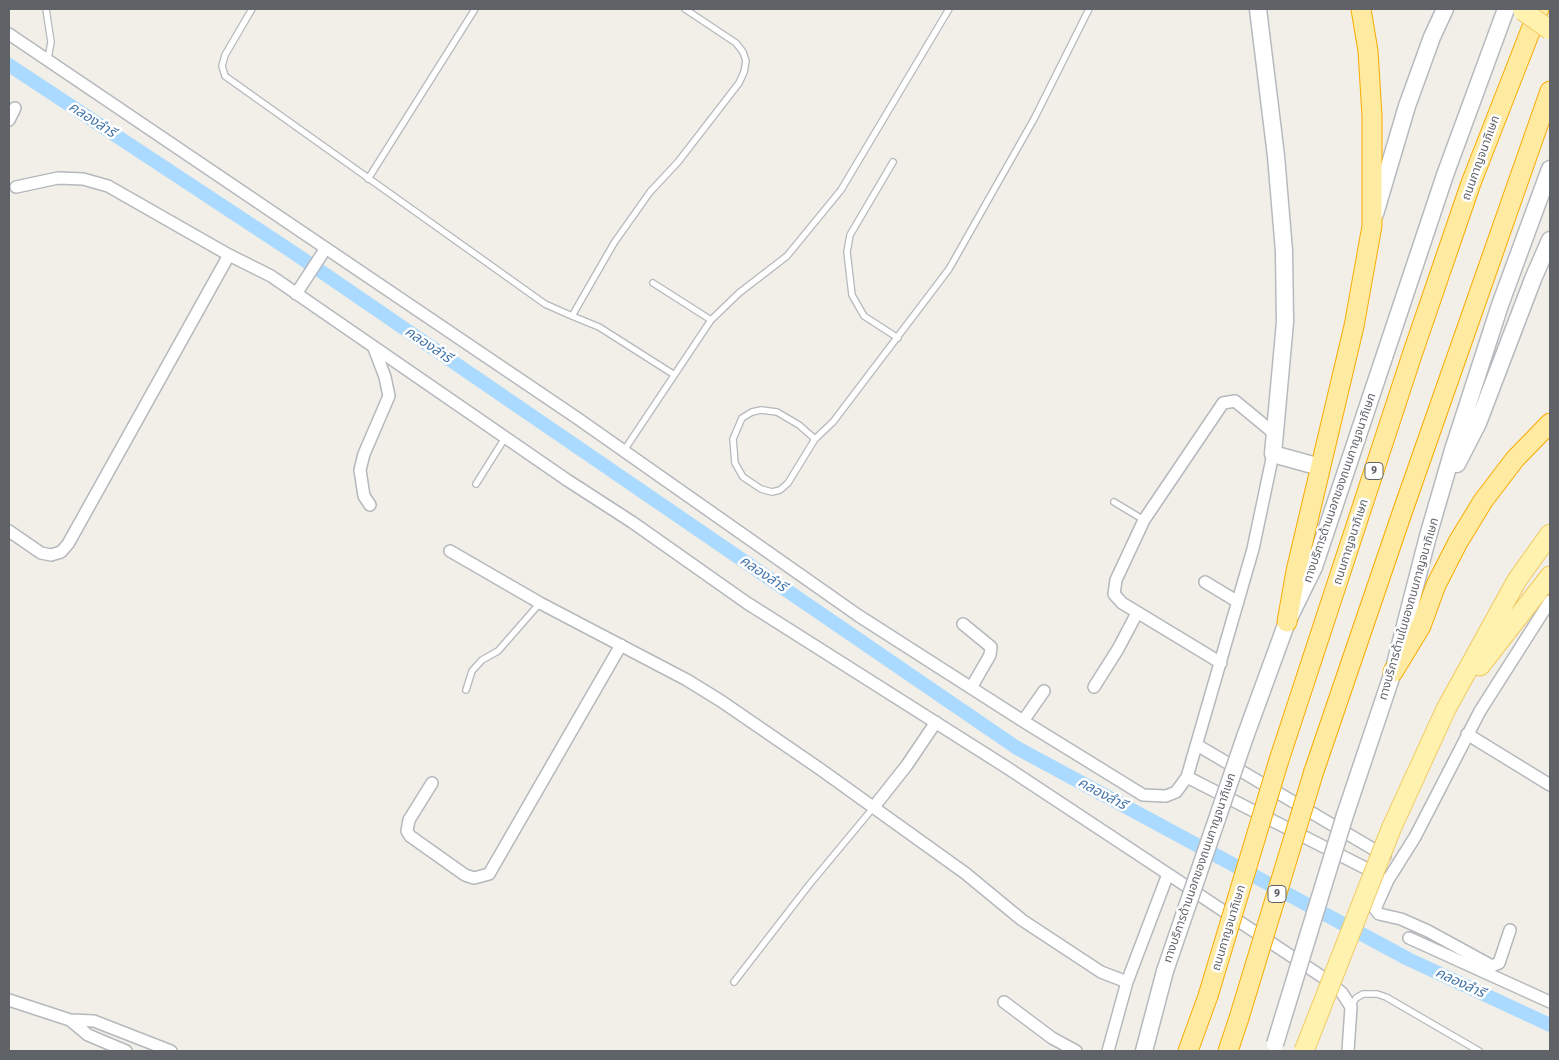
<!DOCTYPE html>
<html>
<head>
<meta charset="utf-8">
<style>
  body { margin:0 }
  #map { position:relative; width:1559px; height:1060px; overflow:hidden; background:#f1efe8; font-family:"Fira Sans Condensed",sans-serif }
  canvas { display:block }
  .frame { position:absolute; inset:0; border:10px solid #5f6368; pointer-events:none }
</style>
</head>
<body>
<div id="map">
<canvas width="1559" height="1060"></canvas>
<div class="frame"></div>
</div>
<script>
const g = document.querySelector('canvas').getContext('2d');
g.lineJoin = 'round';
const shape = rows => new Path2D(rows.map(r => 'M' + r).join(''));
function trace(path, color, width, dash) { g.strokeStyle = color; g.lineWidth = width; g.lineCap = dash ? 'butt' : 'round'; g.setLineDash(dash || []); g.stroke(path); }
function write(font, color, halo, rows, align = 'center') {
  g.font = font + ' "Fira Sans Condensed","Noto Sans Thai",sans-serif'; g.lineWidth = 5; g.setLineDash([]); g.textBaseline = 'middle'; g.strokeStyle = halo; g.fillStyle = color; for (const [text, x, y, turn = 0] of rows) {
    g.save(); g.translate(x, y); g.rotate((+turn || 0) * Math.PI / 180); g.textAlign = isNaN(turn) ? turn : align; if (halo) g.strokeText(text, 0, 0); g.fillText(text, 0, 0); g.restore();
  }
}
trace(shape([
  [9,65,294,253,1017,748,1408,959,1550,1025]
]), '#aadaff', 14);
const service = shape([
  [46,9,51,42,48,59],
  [252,9,225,55,222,66,225,76,545,304,572,316],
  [893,162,850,235,847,252,852,295,864,316,898,338],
  [368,179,475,9],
  [653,283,711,320],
  [673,374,599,327,572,316,614,243,650,192,678,162,739,83,744,72,746,61,743,52,736,43,685,9],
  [815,439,799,425,777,412,761,410,752,412,742,418,733,439,735,463,743,477,761,489,772,492,780,490,788,483,815,439,833,422,949,269,1034,119,1089,9],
  [623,452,711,320,739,293,787,256,841,190,949,9],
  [476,484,505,438],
  [1114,502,1144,520],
  [466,690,472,671,482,660,498,651,540,603],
  [734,982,809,885,873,808],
  [1351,1007,1356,998,1363,994,1377,994,1386,997,1479,1051]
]);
const minor = shape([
  [9,34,577,418,859,616,1023,721,1143,795,1166,796,1176,792,1187,777,1253,549,1273,454],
  [9,120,15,108],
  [16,187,58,178,83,179,108,186,229,255],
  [296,294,326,248],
  [370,505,364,496,360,470,364,454,389,396,385,377,374,348],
  [9,531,41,553,51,555,61,552,68,544,229,255,271,276,567,480,632,522,747,603,1006,767,1168,874],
  [450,551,540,603,687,680,721,701,820,769,965,873,1022,920,1101,972,1127,982],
  [1205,582,1238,602],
  [963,624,991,647,990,655,971,688],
  [1221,663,1122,603,1114,594,1116,580,1144,520,1223,403,1235,401,1275,434],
  [1094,687,1118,649,1137,613],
  [1023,721,1044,691],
  [1467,734,1550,785],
  [1197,745,1385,856],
  [1187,777,1379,875],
  [432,783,409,820,407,831,410,836,465,875,474,878,489,874,621,645],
  [873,808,907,765,936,722],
  [1510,930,1499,963,1492,966,1428,931,1401,919,1379,914,1375,909,1388,880,1415,837,1480,711,1550,601],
  [1409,938,1550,1002],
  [9,1000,70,1020,94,1021,171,1051],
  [1004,1002,1052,1038,1076,1051],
  [70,1020,88,1035,126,1051],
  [1108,1051,1127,982,1168,874,1327,980,1342,993,1351,1007,1348,1051]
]);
const secondary = shape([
  [1258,9,1276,156,1284,251,1285,322,1273,454,1320,467],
  [1375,214,1407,106,1432,37,1445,9],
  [1457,464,1478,423,1533,279,1550,240],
  [1245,737,1287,622,1314,567,1445,175,1506,9],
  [1345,815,1393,672,1428,536,1453,450,1500,305,1550,169],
  [1144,1051,1165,971]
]);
const primary = shape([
  [1480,666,1550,576],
  [1391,829,1446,709,1517,580,1550,534]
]);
const trunk = shape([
  [1287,622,1296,571,1354,326,1372,226,1372,116,1368,51,1361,9],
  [1393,672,1421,626,1436,585,1458,542,1483,501,1515,459,1550,423],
  [1279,760,1412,355,1471,183,1539,9],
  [1314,771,1402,513,1550,91],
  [1188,1051,1208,996],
  [1228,1051,1239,1018]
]);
trace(service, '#b5b8bc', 8);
trace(minor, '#b5b8bc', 14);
trace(secondary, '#b6babf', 19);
trace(primary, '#f2c960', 21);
trace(trunk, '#f9ab00', 21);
trace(service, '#fff', 5.5);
trace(minor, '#fff', 11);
trace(secondary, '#fff', 16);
trace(primary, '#fff2af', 19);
trace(trunk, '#feeaa1', 19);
const secondaryBridge = shape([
  [1165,971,1245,737],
  [1275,1044,1345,815]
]);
const primaryBridge = shape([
  [1523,11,1550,30],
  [1304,1051,1391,829]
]);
const trunkBridge = shape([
  [1208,996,1279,760],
  [1239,1018,1314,771]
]);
trace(secondaryBridge, '#b6babf', 19, []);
trace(primaryBridge, '#f2c960', 21, []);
trace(trunkBridge, '#f9ab00', 21, []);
trace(secondaryBridge, '#fff', 16);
trace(primaryBridge, '#fff2af', 19);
trace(trunkBridge, '#feeaa1', 19);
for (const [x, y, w] of [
  [1374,471,18],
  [1277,894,18]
]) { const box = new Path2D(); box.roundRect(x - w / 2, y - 8.5, w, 17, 4); g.fillStyle = '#fff'; g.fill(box); trace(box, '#5f6368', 1); }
write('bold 11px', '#5f6368', null, [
  ["9",1374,471],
  ["9",1277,894]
]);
write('12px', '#5f6368', '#fff', [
  ["ถนนกาญจนาภิเษก",1481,158,-70],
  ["ทางบริการด้านนอกของถนนกาญจนาภิเษก",1340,488,-71],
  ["ถนนกาญจนาภิเษก",1351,542,-72],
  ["ทางบริการด้านในของถนนกาญจนาภิเษก",1409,609,-74],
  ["ทางบริการด้านนอกของถนนกาญจนาภิเษก",1200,868,-71],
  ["ถนนกาญจนาภิเษก",1229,928,-73]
]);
write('italic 14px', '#4174aa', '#fff', [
  ["คลองลำรี",92,120,33],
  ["คลองลำรี",428,345,34],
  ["คลองลำรี",763,574,34],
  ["คลองลำรี",1102,794,28],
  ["คลองลำรี",1460,983,25]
]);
</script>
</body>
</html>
